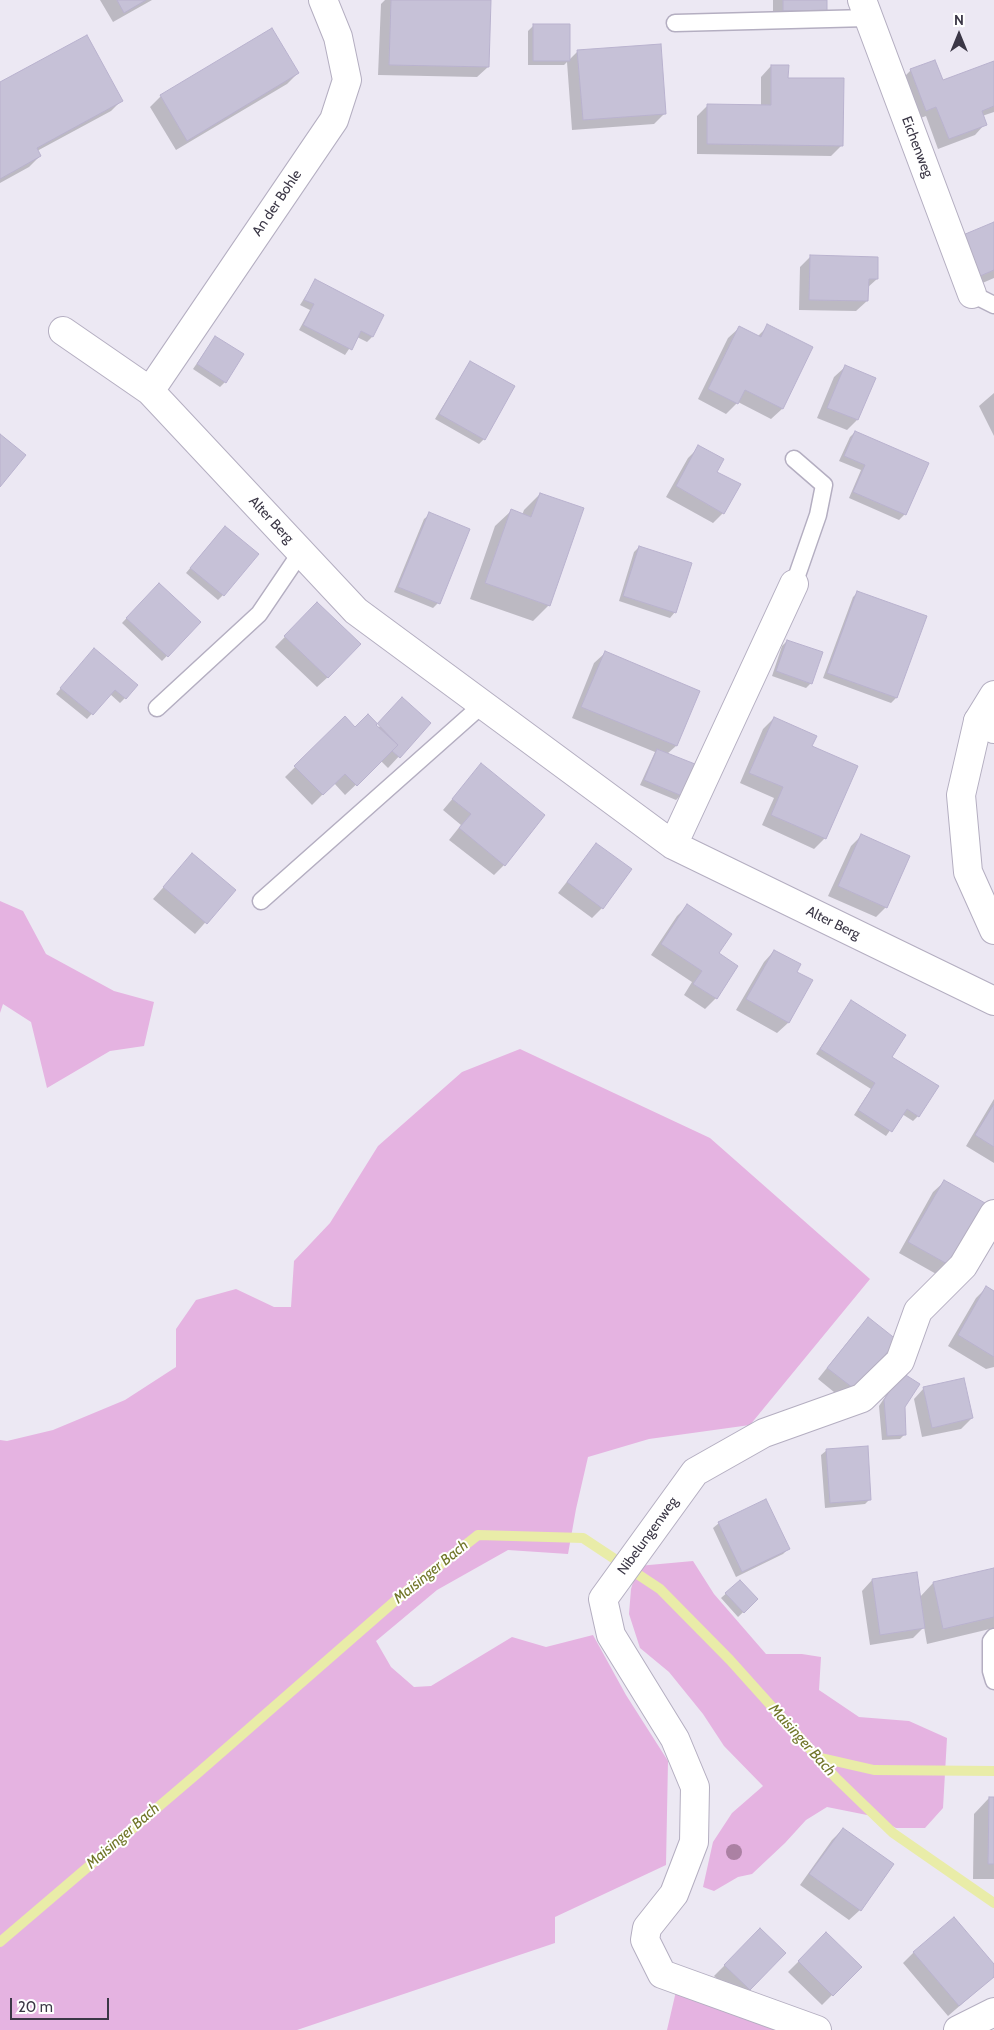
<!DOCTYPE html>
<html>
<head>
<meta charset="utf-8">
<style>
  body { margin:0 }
  #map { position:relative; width:994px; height:2030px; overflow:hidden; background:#ece8f3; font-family:Cabin,sans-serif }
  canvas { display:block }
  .north { position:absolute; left:934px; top:10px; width:50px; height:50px; -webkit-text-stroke:4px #fff; paint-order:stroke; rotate:0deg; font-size:14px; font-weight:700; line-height:20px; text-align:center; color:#3b3746 }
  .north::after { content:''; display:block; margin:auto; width:18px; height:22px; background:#3b3746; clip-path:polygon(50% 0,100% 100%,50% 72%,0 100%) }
  .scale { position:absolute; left:10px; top:1998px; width:99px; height:22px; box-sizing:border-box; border:2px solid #3b3746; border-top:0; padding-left:6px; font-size:15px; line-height:18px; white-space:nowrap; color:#3b3746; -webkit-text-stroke:4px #fff; paint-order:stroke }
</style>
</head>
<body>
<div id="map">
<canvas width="994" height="2030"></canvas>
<div class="north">N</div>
<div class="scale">20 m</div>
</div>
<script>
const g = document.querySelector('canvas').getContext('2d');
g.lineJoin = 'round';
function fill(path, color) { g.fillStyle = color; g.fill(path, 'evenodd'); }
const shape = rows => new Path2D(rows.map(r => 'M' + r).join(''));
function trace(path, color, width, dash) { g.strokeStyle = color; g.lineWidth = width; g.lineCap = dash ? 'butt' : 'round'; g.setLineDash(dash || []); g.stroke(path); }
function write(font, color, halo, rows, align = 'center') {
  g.font = font + ' Cabin,sans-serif'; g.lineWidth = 4; g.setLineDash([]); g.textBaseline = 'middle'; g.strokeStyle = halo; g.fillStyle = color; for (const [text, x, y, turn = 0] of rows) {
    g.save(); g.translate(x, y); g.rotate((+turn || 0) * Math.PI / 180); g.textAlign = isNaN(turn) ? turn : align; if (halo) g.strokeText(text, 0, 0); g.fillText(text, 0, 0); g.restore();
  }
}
fill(shape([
  [0,901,23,911,46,954,114,991,154,1002,144,1046,110,1051,47,1088,31,1022,3,1004,0,1013],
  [520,1049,710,1138,870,1279,750,1425,649,1439,588,1457,576,1509,568,1554,508,1550,437,1590,376,1641,391,1667,414,1687,431,1686,512,1637,546,1647,593,1635,626,1695,668,1761,666,1865,555,1917,555,1943,297,2030,0,2030,0,1440,7,1441,53,1430,125,1400,176,1367,176,1329,196,1300,236,1289,274,1307,291,1307,294,1261,330,1223,378,1146,462,1072],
  [693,1561,714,1594,766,1654,802,1654,821,1657,819,1690,859,1717,909,1721,947,1738,943,1808,925,1828,896,1828,872,1816,827,1807,806,1820,785,1843,752,1874,738,1877,714,1891,703,1887,713,1842,732,1813,763,1786,724,1746,703,1714,669,1672,640,1648,629,1614,631,1589,638,1566],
  [677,1987,816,2030,667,2030]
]), '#e5b3e1');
fill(shape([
  [100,0,152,0,113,22],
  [385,0,490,0,488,67,477,77,378,75,381,4],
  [773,0,826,0,826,10,815,21,773,21],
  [534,25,569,60,578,51,665,113,654,124,572,130,567,62,564,65,528,65,528,31],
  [272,30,298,73,287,84,176,150,150,107,161,96],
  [994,62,994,112,982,116,985,124,975,135,938,149,926,116,915,120,900,81,911,70,942,82],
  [771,66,787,79,842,145,831,156,697,154,697,116,708,105,761,106,761,77],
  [0,83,122,100,111,111,37,151,40,156,29,167,0,183],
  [994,223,994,278,964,291],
  [810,257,877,279,867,288,867,301,856,311,799,310,800,267],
  [315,281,382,316,372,337,367,342,357,337,345,355,299,330,310,310,300,305],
  [768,326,812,348,782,409,771,419,738,402,726,414,698,399,728,338,739,328,757,337],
  [215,337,225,382,220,387,193,369],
  [470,362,484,439,479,444,435,419],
  [845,367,857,420,847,430,817,418,834,377],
  [994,393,994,436,979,406],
  [855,432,927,464,904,515,899,520,849,498,861,470,839,461,850,437],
  [699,447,715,472,723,513,713,523,666,497,688,458],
  [540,494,549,605,533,621,470,599,495,526,511,511,522,515,524,510],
  [430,514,438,603,433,608,394,592,424,519],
  [220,532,223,595,218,600,186,573],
  [639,547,675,612,670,618,619,601,634,552],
  [159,584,199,622,162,661,122,623],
  [858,592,896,698,891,703,823,678,853,597],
  [317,604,328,677,317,687,275,647],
  [787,641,811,683,806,688,772,676,782,646],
  [605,653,698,691,676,746,667,754,681,795,676,800,640,785,655,752,572,718,594,663],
  [89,655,125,698,120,703,110,694,87,719,56,694],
  [345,718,355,728,429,724,388,768,381,761,345,795,334,783,312,805,285,777],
  [774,718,811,747,825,838,814,849,762,825,774,798,740,783,763,729],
  [481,765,504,865,494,875,449,840,461,825,443,810],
  [861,836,886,907,876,917,828,896,851,846],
  [596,845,602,908,592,918,558,893],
  [192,855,234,890,195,934,153,899],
  [688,905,717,953,716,998,705,1009,684,995,692,982,651,955,677,916],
  [774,951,795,972,811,981,788,1023,777,1033,736,1010,764,962],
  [851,1002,891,1057,918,1116,913,1121,902,1114,886,1136,854,1115,871,1089,816,1054],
  [994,1099,994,1163,966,1146],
  [944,1182,948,1264,938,1275,899,1253,933,1192],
  [986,1288,994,1292,994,1367,986,1369,948,1346,976,1298],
  [858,1329,896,1340,845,1401,818,1379],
  [897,1379,904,1407,905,1434,900,1439,882,1440,879,1406],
  [924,1388,972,1418,961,1429,922,1437,914,1399],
  [827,1450,870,1499,865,1504,825,1508,821,1455],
  [719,1523,788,1549,783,1554,736,1577,713,1528],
  [994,1569,994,1628,927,1644,924,1627,913,1638,870,1645,862,1591,872,1580,919,1598,933,1583],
  [740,1581,757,1599,738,1617,721,1598],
  [989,1798,994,1798,994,1879,973,1879,974,1814],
  [843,1829,860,1910,849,1920,800,1885,832,1840],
  [760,1930,784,1953,739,2000,714,1976],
  [826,1934,860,1967,822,2005,788,1972],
  [914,1952,994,1966,994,1976,948,2016,903,1963]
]), '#0003');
trace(shape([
  [817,1757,874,1770,994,1771],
  [0,1942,198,1773,403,1594,478,1535,583,1538,660,1589,730,1660,836,1778,893,1833,994,1903]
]), '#e9eca8', 10);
const building = shape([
  [117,0,146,0,124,13,117,0],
  [391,0,491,0,489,67,389,65,391,0],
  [783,0,827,0,827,11,783,11,783,0],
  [533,24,570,24,570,61,533,61,533,24],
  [272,28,299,73,187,141,160,95,272,28],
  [87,35,123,101,37,148,41,156,0,179,0,82,87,35],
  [661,44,666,114,583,120,577,50,661,44],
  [935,60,943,80,994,61,994,106,982,111,987,125,949,139,936,107,926,111,910,69,935,60],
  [771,65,789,65,788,78,844,78,843,146,707,144,707,104,771,105,771,65],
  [994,222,994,270,980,276,963,235,994,222],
  [810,255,878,257,878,279,869,279,868,301,809,300,810,255],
  [315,279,384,315,373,337,361,331,352,350,303,325,314,304,304,300,315,279],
  [767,324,813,347,783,409,745,390,738,404,708,389,739,326,761,337,767,324],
  [215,336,244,354,226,383,197,364,215,336],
  [470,361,515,386,485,440,439,414,470,361],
  [845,365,876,378,858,420,827,408,845,365],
  [855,431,929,463,906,515,853,492,865,465,844,456,855,431],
  [0,434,26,455,0,487,0,434],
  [698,445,724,459,717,472,741,484,724,514,676,486,698,445],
  [540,493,584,508,550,606,485,583,511,509,531,517,540,493],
  [429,512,470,529,440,604,398,587,429,512],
  [225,526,259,554,224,596,190,568,225,526],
  [639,546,692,563,676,613,623,596,639,546],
  [159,583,201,622,168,657,126,618,159,583],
  [857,591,927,616,897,698,827,673,857,591],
  [317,602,361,644,328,678,284,636,317,602],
  [787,640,823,652,812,684,776,671,787,640],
  [94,648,138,685,126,699,115,690,93,715,60,688,94,648],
  [605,651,700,691,677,746,581,707,605,651],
  [402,697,431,723,400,758,392,751,398,745,376,725,402,697],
  [368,714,398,745,357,786,345,774,323,795,294,766,345,716,355,727,368,714],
  [774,717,817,736,812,746,858,766,826,839,771,815,783,787,749,773,774,717],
  [657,749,695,764,682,796,644,780,657,749],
  [481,763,545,815,505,866,459,828,471,814,452,799,481,763],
  [861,834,910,856,887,908,838,886,861,834],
  [596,843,632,869,603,909,567,882,596,843],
  [192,853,236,890,207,924,163,887,192,853],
  [687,904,732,934,719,953,738,966,717,999,693,984,702,971,661,944,687,904],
  [774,950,801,964,797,972,813,980,789,1023,746,999,774,950],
  [851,1000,906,1035,892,1057,939,1086,919,1117,907,1109,892,1132,858,1110,875,1083,820,1049,851,1000],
  [994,1104,994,1147,975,1135,994,1104],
  [944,1180,985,1203,949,1265,908,1242,944,1180],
  [986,1286,994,1291,994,1357,958,1335,986,1286],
  [868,1317,897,1340,857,1391,827,1368,868,1317],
  [901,1372,920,1384,905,1407,906,1435,887,1436,884,1400,901,1372],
  [964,1378,973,1418,932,1428,923,1387,964,1378],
  [868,1446,871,1500,830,1503,826,1449,868,1446],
  [766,1499,790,1549,742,1572,718,1522,766,1499],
  [994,1568,994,1617,943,1629,933,1582,994,1568],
  [917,1572,925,1628,880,1635,872,1579,917,1572],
  [740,1580,758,1599,744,1613,725,1593,740,1580],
  [989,1797,994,1797,994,1864,988,1864,989,1797],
  [843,1828,894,1864,861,1911,809,1874,843,1828],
  [954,1917,994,1964,994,1977,959,2006,913,1952,954,1917],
  [760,1928,786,1953,750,1990,724,1965,760,1928],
  [826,1932,862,1967,833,1996,798,1961,826,1932]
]);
fill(building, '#c6c1d7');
trace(building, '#b9b2ce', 1);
const service = shape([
  [675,23,868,18],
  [972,294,994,305],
  [794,584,818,515,824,485,794,459],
  [157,708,259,614,301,552],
  [261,901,482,705],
  [994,1637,991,1641,991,1671,994,1681]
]);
const minor = shape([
  [862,0,972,294],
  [63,331,150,391,356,611,673,845,994,1001],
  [150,391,334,120,347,80,338,37,323,0],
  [978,721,994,729],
  [673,845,794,584],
  [817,2030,662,1974,645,1940,647,1928,674,1894,694,1842,695,1787,675,1739,611,1635,603,1599,695,1472,764,1433,862,1398,900,1361,918,1311,963,1266,994,1214],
  [958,2030,994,2012]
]);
const tertiary = shape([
  [994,695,978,721,961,795,968,872,994,930]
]);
trace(service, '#b4aec1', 19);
trace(minor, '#b4aec1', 30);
trace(tertiary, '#b4aec1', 30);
trace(service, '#fff', 16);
trace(minor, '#fff', 28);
trace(tertiary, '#fff', 28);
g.fillStyle = '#ab81a3';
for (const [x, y] of [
  [734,1852]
]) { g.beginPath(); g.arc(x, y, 8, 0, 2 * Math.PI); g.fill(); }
write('14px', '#3b3746', '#fff', [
  ["Eichenweg",917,147,69],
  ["An der Bohle",277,203,-56],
  ["Alter Berg",271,520,47],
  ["Alter Berg",833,923,26],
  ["Nibelungenweg",648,1536,-54]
]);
write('italic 15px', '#717629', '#fff', [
  ["Maisinger Bach",431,1572,-39],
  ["Maisinger Bach",802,1740,48],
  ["Maisinger Bach",123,1836,-41]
]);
</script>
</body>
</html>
